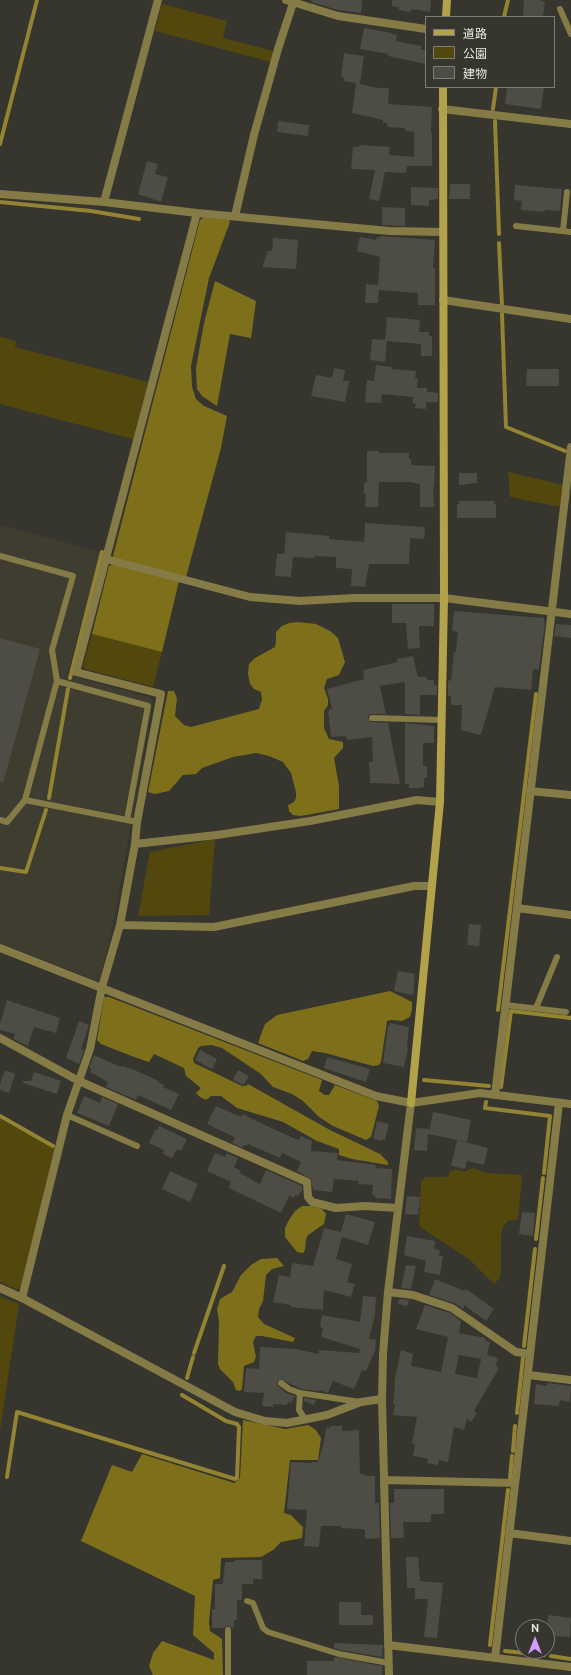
<!DOCTYPE html>
<html>
<head>
<meta charset="utf-8">
<style>
  body { margin:0 }
  #map { position:relative; width:571px; height:1675px; overflow:hidden; background:#36352e; font-family:Ubuntu,"Noto Sans JP",sans-serif }
  canvas { display:block }
  .legend { position:absolute; left:425px; top:16px; width:130px; height:72px; box-sizing:border-box; background:#36352e; border:1px solid #7d7c76; margin:0; padding:5px 7px; list-style:none; font-size:12px; color:#e8e7e3 }
  .legend li { display:flex; align-items:center; gap:8px; height:20px }
  .legend b { width:20px; border:1px solid #7d7c76 }
  .north { position:absolute; left:515px; top:1619px; width:40px; height:40px; box-sizing:border-box; background:#36352e; border:1px solid #7d7c76; border-radius:50%; rotate:0deg; font-size:11px; font-weight:700; line-height:16px; text-align:center; color:#e8e7e3 }
  .north::after { content:''; display:block; margin:auto; width:14px; height:18px; background:#d39cfc; clip-path:polygon(50% 0,100% 100%,50% 72%,0 100%) }
</style>
</head>
<body>
<div id="map">
<canvas width="571" height="1675"></canvas>
<ul class="legend">
<li><b style="height:5px;background:#b2a34b"></b>道路</li>
<li><b style="height:11px;background:#52480e"></b>公園</li>
<li><b style="height:11px;background:#4d4c45"></b>建物</li>
</ul>
<div class="north">N</div>
</div>
<script>
const g = document.querySelector('canvas').getContext('2d');
g.lineJoin = 'round';
function fill(path, color) { g.fillStyle = color; g.fill(path, 'evenodd'); }
const shape = rows => new Path2D(rows.map(r => 'M' + r).join(''));
function trace(path, color, width, dash) { g.strokeStyle = color; g.lineWidth = width; g.lineCap = dash ? 'butt' : 'round'; g.setLineDash(dash || []); g.stroke(path); }
fill(shape([
  [0,525,101,552,67,675,150,697,153,702,114,920,101,976,98,979,93,979,0,943]
]), '#3f3d30');
fill(shape([
  [162,4,227,21,223,38,273,51,271,62,155,31],
  [0,337,16,341,15,347,148,382,133,439,0,404],
  [508,472,563,485,560,507,510,497],
  [92,634,162,652,153,687,85,669,83,666],
  [215,839,209,915,138,916,150,852],
  [0,1119,55,1149,21,1287,18,1290,0,1282],
  [473,1168,487,1173,522,1175,518,1220,509,1220,503,1227,501,1236,501,1272,499,1279,494,1284,469,1259,423,1229,419,1225,421,1182,426,1177,446,1177,449,1175,450,1171,457,1170,465,1171],
  [0,1296,19,1304,0,1431]
]), '#52480e');
fill(shape([
  [204,217,229,220,230,222,209,278,191,366,192,387,196,399,204,406,227,416,221,448,186,577,115,558,113,556,200,220],
  [215,281,256,301,251,338,230,334,217,406,202,396,197,389,196,368,204,323],
  [113,564,179,581,162,652,92,634,109,566],
  [298,622,316,624,330,631,338,638,345,662,339,675,327,679,324,688,328,699,328,705,324,711,324,728,329,739,343,742,343,748,334,758,339,786,339,809,301,816,293,815,289,811,288,805,294,802,296,798,296,792,291,773,283,762,269,756,256,753,233,757,202,768,196,774,183,775,169,791,155,794,148,792,168,691,174,691,177,698,175,716,184,725,191,727,259,709,262,699,261,692,254,689,250,684,248,674,249,664,255,658,275,647,276,642,276,632,282,626,289,623],
  [390,991,412,1002,412,1010,410,1017,402,1021,391,1020,387,1021,381,1062,379,1065,373,1066,325,1053,312,1051,308,1059,303,1061,258,1043,265,1024,277,1015],
  [104,997,109,997,322,1080,319,1091,325,1095,329,1095,335,1085,377,1101,379,1106,371,1137,366,1140,333,1126,319,1117,303,1101,292,1094,273,1087,261,1074,222,1048,211,1045,201,1046,198,1048,193,1059,194,1063,242,1086,246,1086,248,1084,330,1130,380,1154,388,1162,388,1165,352,1159,339,1155,339,1149,317,1141,283,1122,237,1108,221,1096,211,1096,206,1100,200,1097,196,1093,201,1088,186,1076,184,1068,154,1054,149,1062,134,1057,101,1044,97,1040],
  [302,1206,311,1206,322,1209,326,1214,324,1224,308,1235,306,1239,305,1250,303,1253,297,1252,285,1237,285,1228,289,1220,295,1211],
  [277,1258,284,1266,272,1269,266,1275,263,1301,259,1309,258,1317,264,1324,295,1338,293,1342,262,1336,256,1336,253,1342,256,1357,254,1362,244,1366,242,1389,240,1391,236,1390,233,1382,220,1369,218,1364,219,1322,217,1309,220,1299,232,1292,241,1275,251,1265,261,1259],
  [243,1420,285,1429,308,1425,316,1430,321,1438,318,1460,290,1460,284,1513,291,1515,303,1527,302,1538,281,1542,273,1550,261,1557,221,1558,220,1578,213,1580,209,1622,210,1631,222,1639,223,1675,153,1675,149,1666,153,1653,162,1641,214,1660,214,1653,193,1635,195,1596,81,1541,112,1465,132,1472,142,1454,234,1483,240,1478]
]), '#7e701a');
trace(shape([
  [504,17,508,0],
  [493,109,496,87],
  [495,121,499,234],
  [0,144,37,0],
  [0,202,91,211,139,219],
  [499,243,502,306],
  [502,314,506,427,565,451],
  [70,678,102,552],
  [49,798,68,689],
  [0,868,26,872,46,810],
  [498,1010,536,694],
  [424,1080,489,1086],
  [501,1087,511,1011,571,1018],
  [486,1102,485,1108,550,1116,544,1173],
  [0,1116,53,1146],
  [536,1239,543,1178],
  [524,1346,535,1249],
  [194,1353,224,1266],
  [187,1378,193,1357],
  [517,1413,523,1358],
  [513,1451,515,1426],
  [7,1477,17,1412,235,1479,237,1478,239,1427,237,1424,226,1421,182,1395],
  [510,1478,512,1456],
  [490,1645,508,1490],
  [505,1651,544,1655],
  [551,1656,571,1659]
]), '#928432', 4);
fill(shape([
  [311,0,362,0,361,13,338,10,311,2],
  [392,0,431,0,430,12,411,9,410,12,399,10,399,7,392,6],
  [524,0,540,0,545,2,543,17,523,17],
  [364,28,392,33,392,34,397,35,396,41,421,46,421,50,426,50,426,64,388,56,389,54,360,49],
  [344,53,364,56,360,84,378,88,389,88,388,104,432,107,431,133,432,133,432,166,407,166,406,173,385,172,379,201,369,199,375,170,351,169,353,147,359,147,359,145,390,147,389,155,414,157,414,132,405,131,405,128,387,127,387,123,383,123,383,120,352,113,356,83,343,81,344,77,341,77],
  [507,87,544,87,541,109,505,104],
  [278,121,309,125,308,136,277,132],
  [147,161,158,164,155,174,168,177,161,202,138,194],
  [450,184,470,184,470,199,449,199],
  [515,185,562,189,560,211,545,210,545,212,521,210,522,201,514,200],
  [411,187,438,188,438,199,429,200,429,206,411,205],
  [382,207,405,208,405,226,382,225],
  [381,236,435,240,433,268,435,268,435,305,418,305,418,293,379,290,378,303,365,303,366,284,378,285,380,257,357,251,360,237,376,240,377,237,381,237],
  [273,238,298,240,296,269,262,267,268,251,272,251],
  [387,317,420,320,419,332,429,332,429,336,432,336,432,356,421,356,421,344,387,341,385,362,370,360,372,339,385,340],
  [376,365,392,367,392,369,416,371,415,378,418,378,417,388,427,388,427,392,438,393,438,402,426,402,426,409,415,408,416,404,413,403,413,397,382,394,381,403,379,403,365,402,367,380,374,381],
  [334,368,345,370,343,381,349,381,345,402,311,396,316,375,332,378],
  [527,369,559,369,559,386,526,386],
  [367,451,379,451,379,453,409,453,409,459,411,459,411,465,435,466,434,487,433,487,434,507,420,507,420,484,410,482,379,482,378,507,365,507,366,494,364,494,364,483,367,482],
  [459,473,477,473,477,483,459,485],
  [459,501,494,501,494,504,496,504,496,518,457,518,457,504,459,504],
  [365,523,425,527,424,539,410,538,409,564,369,564,365,587,351,586,352,569,336,568,336,557,315,556,314,558,293,557,291,577,275,576,277,554,284,554,286,532,329,536,329,539,364,542],
  [392,604,434,604,434,626,419,626,420,648,408,649,406,623,392,623],
  [454,611,544,618,544,623,545,623,539,670,533,669,531,690,495,687,481,735,461,730,462,705,451,705,451,696,448,696,448,680,451,681,454,652,456,652,458,632,452,631],
  [556,624,571,625,571,638,554,636],
  [0,638,40,649,3,783,0,782],
  [413,656,418,677,427,677,427,680,434,680,434,685,437,685,437,695,420,695,420,715,405,714,405,682,380,686,386,714,372,714,368,715,368,718,371,722,388,723,400,784,370,783,369,762,373,762,372,737,347,740,346,736,331,737,328,712,329,712,329,709,332,709,327,689,364,679,363,670,398,662,397,659],
  [405,723,434,726,434,743,423,743,423,766,427,766,427,778,424,778,424,787,421,787,421,788,409,788,409,784,405,784],
  [469,924,481,925,479,946,467,945],
  [398,971,415,974,413,995,394,991],
  [7,1000,60,1018,56,1033,34,1027,28,1046,13,1039,15,1034,0,1030,0,1024],
  [79,1021,89,1025,81,1049,84,1050,79,1064,66,1058],
  [390,1023,409,1027,407,1045,408,1049,404,1067,383,1063,388,1025,390,1026],
  [200,1050,217,1059,212,1069,195,1060],
  [94,1055,121,1067,122,1066,132,1069,159,1081,158,1082,164,1085,163,1087,179,1094,171,1110,138,1095,136,1100,106,1087,108,1082,90,1072,92,1069,89,1068],
  [327,1057,370,1069,366,1082,324,1068],
  [5,1070,15,1074,9,1093,0,1090,0,1084],
  [238,1070,249,1076,244,1085,233,1080],
  [34,1072,61,1081,57,1094,23,1083,23,1081,31,1081],
  [84,1096,100,1103,102,1097,118,1104,109,1126,77,1113],
  [216,1106,241,1117,242,1114,295,1139,299,1140,301,1136,312,1141,311,1151,338,1153,337,1160,376,1165,375,1168,392,1169,391,1199,375,1198,375,1196,372,1195,373,1185,358,1184,358,1181,334,1179,332,1192,313,1190,311,1179,297,1171,301,1162,282,1153,280,1158,248,1144,247,1146,244,1145,243,1148,232,1143,235,1138,234,1137,207,1124],
  [433,1112,471,1120,467,1142,428,1134,427,1151,414,1150,416,1128,429,1129,429,1132],
  [377,1121,389,1124,385,1140,383,1139,382,1141,373,1139],
  [159,1126,187,1139,181,1151,177,1149,172,1158,163,1154,164,1150,149,1143,155,1130,157,1130],
  [457,1140,488,1148,484,1165,467,1161,465,1169,451,1166],
  [215,1153,225,1157,227,1153,238,1158,234,1167,241,1171,240,1173,260,1184,266,1170,302,1186,302,1191,301,1191,298,1196,295,1195,294,1198,289,1196,281,1213,229,1188,231,1182,207,1171],
  [170,1171,198,1184,190,1202,162,1189],
  [407,1196,420,1197,418,1215,405,1214],
  [522,1212,535,1213,533,1236,519,1234],
  [346,1214,375,1222,368,1245,342,1237,336,1259,352,1264,347,1282,355,1284,351,1297,324,1290,323,1310,291,1307,291,1305,273,1302,279,1275,290,1277,292,1263,313,1266,324,1228,341,1232],
  [407,1236,435,1241,434,1249,440,1250,439,1256,443,1256,440,1275,424,1272,426,1261,404,1255],
  [406,1265,416,1266,411,1289,401,1288],
  [435,1279,465,1291,466,1289,494,1309,486,1321,464,1305,464,1309,454,1303,429,1295],
  [363,1296,376,1297,375,1315,369,1339,376,1340,375,1351,366,1371,362,1370,354,1389,333,1381,328,1393,320,1390,320,1391,301,1389,280,1379,277,1382,278,1386,286,1393,295,1396,295,1398,293,1397,292,1403,289,1402,286,1405,273,1404,273,1407,262,1406,264,1393,244,1392,246,1368,259,1369,260,1347,296,1349,318,1354,319,1350,359,1353,360,1349,321,1337,323,1328,320,1327,322,1315,360,1322],
  [399,1299,409,1300,407,1306,398,1304],
  [425,1305,450,1313,461,1321,459,1333,486,1338,485,1341,490,1342,487,1355,498,1358,496,1366,499,1368,474,1411,477,1413,471,1422,467,1419,464,1430,454,1427,448,1462,439,1460,438,1465,427,1463,428,1459,413,1456,415,1444,412,1443,417,1417,393,1415,395,1404,393,1404,395,1383,394,1383,401,1350,413,1354,411,1366,441,1372,448,1337,416,1329],
  [459,1355,481,1359,477,1378,455,1374],
  [547,1383,571,1386,570,1402,560,1400,559,1406,534,1404,536,1384,547,1386],
  [304,1398,316,1400,314,1405,304,1401],
  [330,1426,342,1426,342,1431,359,1430,360,1474,364,1474,364,1476,375,1476,375,1503,379,1503,380,1538,365,1539,365,1530,361,1529,341,1528,341,1526,321,1526,319,1547,304,1546,307,1510,287,1509,291,1462,311,1463,312,1462,318,1462,325,1438,326,1427,330,1428],
  [394,1489,444,1489,444,1514,431,1514,431,1522,403,1522,404,1538,391,1538,390,1503,394,1503],
  [406,1557,418,1557,420,1581,443,1583,437,1638,424,1637,428,1599,415,1599,415,1588,407,1588],
  [235,1560,262,1560,262,1579,253,1579,253,1584,242,1584,242,1600,237,1600,237,1620,234,1620,234,1628,228,1626,224,1628,212,1628,212,1609,215,1609,215,1584,223,1584,225,1562,235,1562],
  [339,1602,361,1602,361,1615,373,1615,373,1625,339,1625],
  [548,1615,571,1618,570,1637,547,1636],
  [334,1643,383,1645,382,1657,340,1650,334,1648],
  [334,1657,382,1666,382,1675,307,1675,307,1661,334,1661]
]), '#4d4c45');
trace(shape([
  [560,9,571,34],
  [516,226,571,232],
  [563,231,567,192],
  [0,556,73,576,52,650,57,681,25,800,7,822,0,820],
  [57,681,148,706,127,820],
  [372,718,442,720],
  [25,800,137,822],
  [505,1005,566,1012],
  [536,1008,557,957],
  [67,1115,137,1146],
  [281,1383,289,1389,300,1393,360,1402],
  [300,1393,299,1410,305,1419],
  [247,1601,253,1603,263,1628,268,1632,339,1654,389,1663],
  [228,1630,228,1675]
]), '#857b47', 6);
trace(shape([
  [286,0,338,16,426,29],
  [442,109,571,124],
  [0,194,104,202,197,213,389,231,442,232],
  [104,202,158,0],
  [235,216,254,135,278,49,293,3],
  [443,300,571,319],
  [106,559,250,597,300,601,354,598,444,598,571,614],
  [530,791,571,795],
  [135,844,217,835,310,821,417,800,440,802],
  [517,908,571,915],
  [120,925,214,927,414,886,432,886],
  [0,948,376,1096,411,1103,480,1093,571,1104],
  [0,1038,79,1081,307,1182,308,1197,312,1202,336,1208,365,1206,398,1208],
  [495,1095,571,447],
  [0,1288,22,1298,235,1412,265,1421,287,1423,327,1415,361,1402,382,1399],
  [388,1292,413,1295,452,1308,516,1352,530,1354],
  [22,1298,67,1115,90,1049,102,987,120,925,135,844,137,822,161,694,76,672,197,213],
  [528,1375,571,1380],
  [385,1480,515,1483],
  [509,1533,571,1541],
  [388,1645,571,1667],
  [495,1658,559,1103],
  [389,1675,382,1399,383,1354,388,1292,411,1103]
]), '#857b47', 8);
trace(shape([
  [446,17,447,0],
  [411,1103,440,802,444,598,443,87]
]), '#b2a34b', 8);
</script>
</body>
</html>
